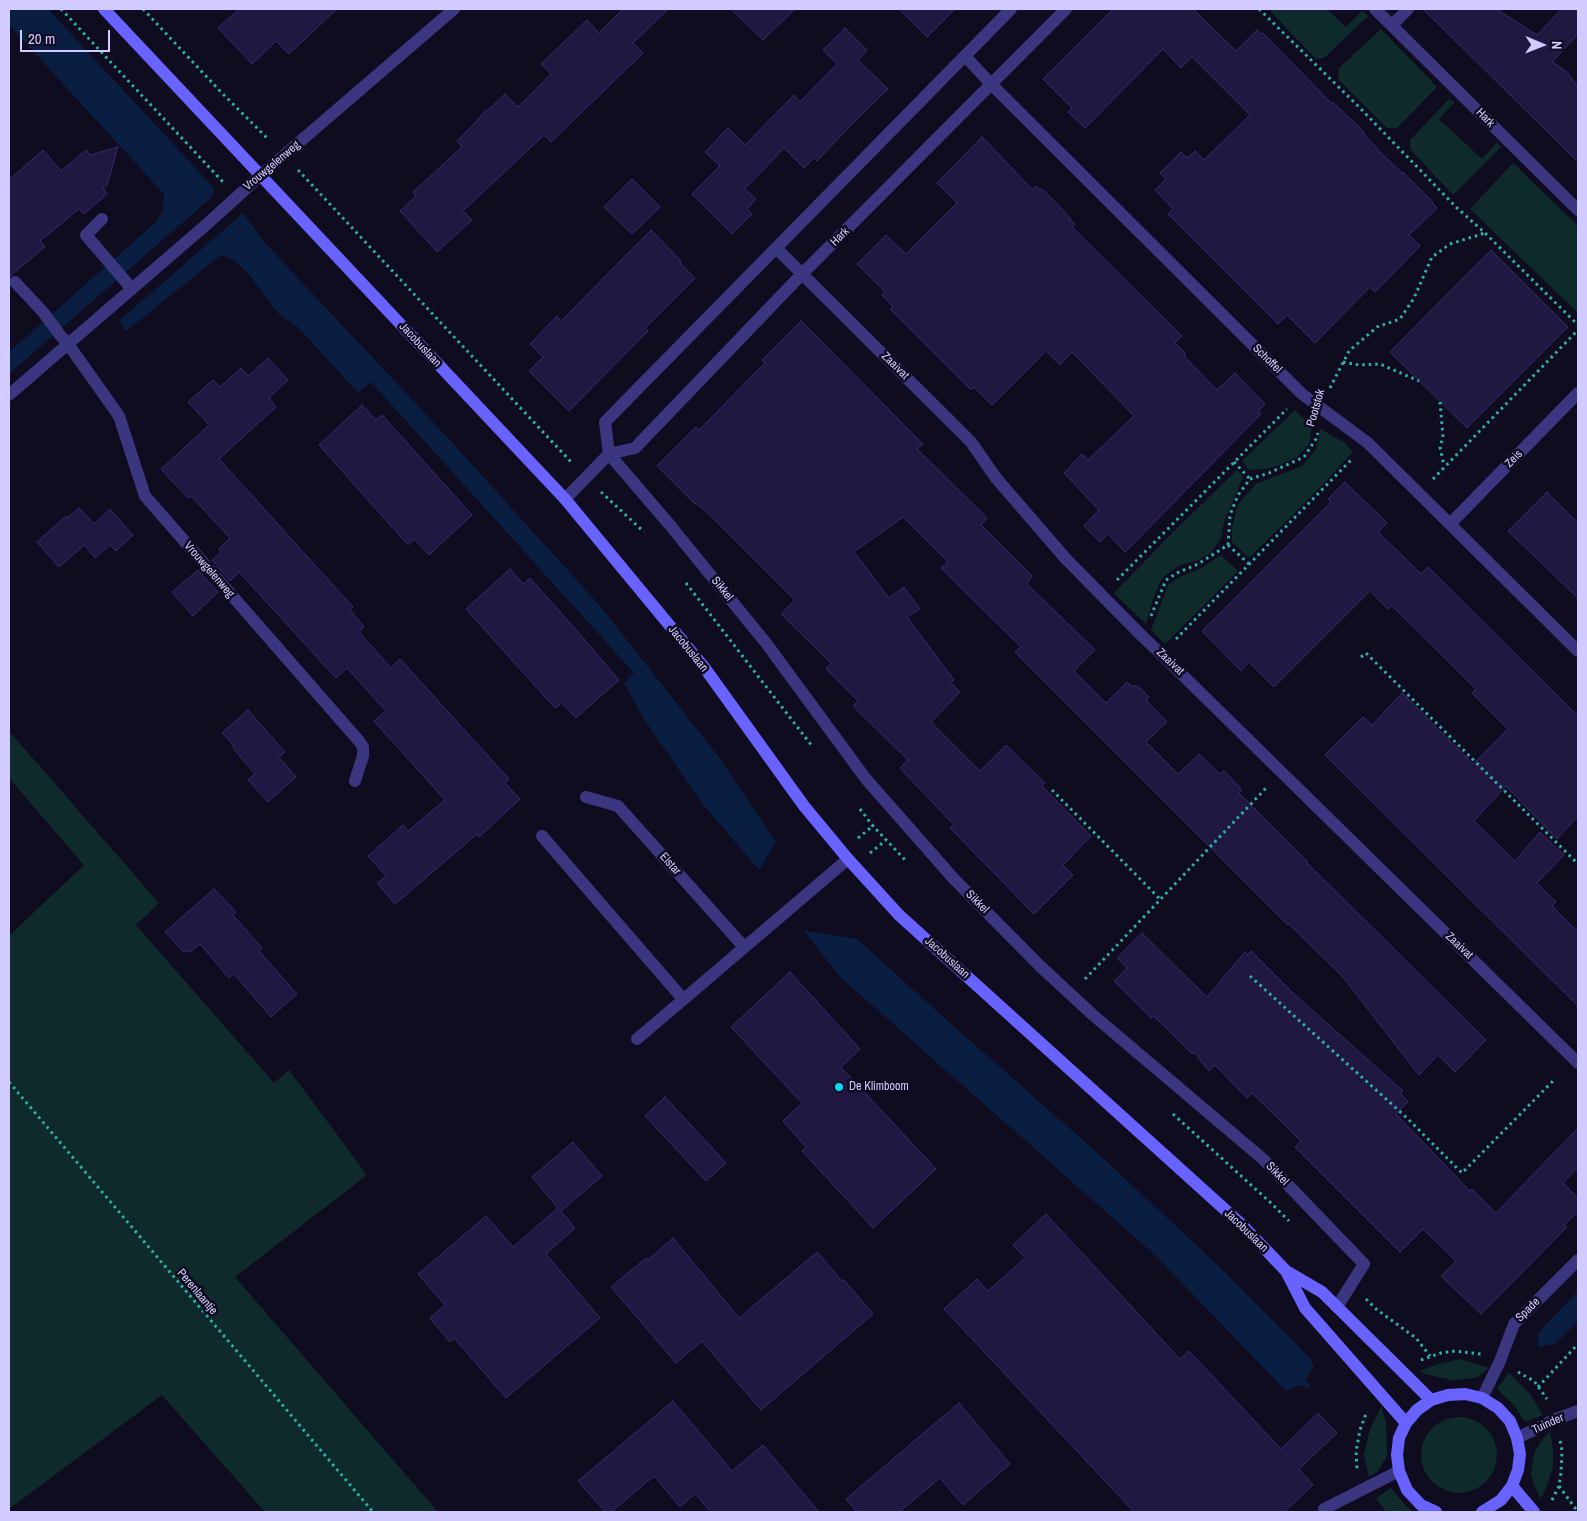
<!DOCTYPE html>
<html>
<head>
<meta charset="utf-8">
<style>
  body { margin:0 }
  #map { position:relative; width:1587px; height:1521px; overflow:hidden; background:#100c20; font-family:"Archivo Narrow",sans-serif }
  canvas { display:block }
  .frame { position:absolute; inset:0; border:10px solid #d2cbff; pointer-events:none }
  .north { position:absolute; left:1517px; top:20px; width:50px; height:50px; -webkit-text-stroke:4px #100c20; paint-order:stroke; rotate:91deg; font-size:14px; font-weight:700; line-height:20px; text-align:center; color:#d2cbff }
  .north::after { content:''; display:block; margin:auto; width:18px; height:22px; background:#d2cbff; clip-path:polygon(50% 0,100% 100%,50% 72%,0 100%) }
  .scale { position:absolute; left:20px; top:30px; width:90px; height:22px; box-sizing:border-box; border:2px solid #d2cbff; border-top:0; padding-left:6px; font-size:15px; line-height:18px; white-space:nowrap; color:#d2cbff; -webkit-text-stroke:4px #100c20; paint-order:stroke }
</style>
</head>
<body>
<div id="map">
<canvas width="1587" height="1521"></canvas>
<div class="frame"></div>
<div class="north">N</div>
<div class="scale">20 m</div>
</div>
<script>
const g = document.querySelector('canvas').getContext('2d');
g.lineJoin = 'round';
function fill(path, color) { g.fillStyle = color; g.fill(path, 'evenodd'); }
const shape = rows => new Path2D(rows.map(r => 'M' + r).join(''));
function trace(path, color, width, dash) { g.strokeStyle = color; g.lineWidth = width; g.lineCap = dash ? 'butt' : 'round'; g.setLineDash(dash || []); g.stroke(path); }
function write(font, color, halo, rows, align = 'center') {
  g.font = font + ' "Archivo Narrow",sans-serif'; g.lineWidth = 5; g.setLineDash([]); g.textBaseline = 'middle'; g.strokeStyle = halo; g.fillStyle = color; for (const [text, x, y, turn = 0] of rows) {
    g.save(); g.translate(x, y); g.rotate((+turn || 0) * Math.PI / 180); g.textAlign = isNaN(turn) ? turn : align; if (halo) g.strokeText(text, 0, 0); g.fillText(text, 0, 0); g.restore();
  }
}
fill(shape([
  [1272,9,1327,9,1346,27,1362,11,1368,16,1324,58,1316,59,1270,11],
  [1381,29,1437,87,1397,128,1387,128,1338,79,1339,68],
  [1449,99,1455,102,1439,119,1482,159,1497,143,1501,147,1453,195,1410,149,1410,140],
  [1513,163,1578,226,1578,313,1470,209],
  [1295,410,1312,427,1309,444,1297,457,1280,465,1269,468,1255,470,1248,469,1242,461],
  [1320,429,1345,443,1353,452,1306,502,1249,558,1232,542,1232,527,1238,504,1256,484,1302,466,1315,451,1320,436],
  [1237,470,1243,477,1224,522,1221,538,1211,553,1196,561,1180,565,1167,574,1161,580,1153,599,1146,624,1114,593,1174,531],
  [1221,555,1238,571,1165,644,1151,630,1168,585,1178,578,1203,567],
  [9,731,159,903,136,925,274,1083,289,1070,367,1175,235,1277,438,1512,265,1512,162,1395,9,1509,9,936,84,865,9,778],
  [1460,1359,1489,1368,1478,1377,1467,1379,1452,1380,1425,1374,1420,1371,1438,1364],
  [1509,1373,1530,1394,1543,1415,1525,1422,1514,1405,1497,1389],
  [1381,1407,1386,1422,1387,1456,1377,1472,1369,1477,1364,1455,1370,1429],
  '1421 1455a38 38 0 1 1 76 0a38 38 0 1 1-76 0Z',
  [1550,1431,1553,1451,1553,1465,1548,1483,1541,1499,1534,1485,1531,1474,1534,1453,1539,1444],
  [1391,1488,1407,1507,1414,1512,1386,1512,1376,1498]
]), '#0f2a2a');
fill(shape([
  [9,9,48,9,214,188,212,197,9,374,9,352,156,222,162,212,164,194,9,25],
  [243,213,264,242,449,439,601,607,718,756,776,842,759,870,701,802,644,719,624,683,634,673,371,382,358,393,298,327,279,314,247,272,232,259,221,255,126,331,119,321],
  [804,931,857,939,950,1023,1102,1157,1226,1273,1310,1358,1314,1367,1305,1380,1311,1385,1309,1389,1301,1385,1286,1391,1155,1255,840,977],
  [1578,1291,1578,1321,1555,1344,1546,1345,1541,1348,1536,1344,1539,1340,1537,1334]
]), '#0a1e41');
const building = shape([
  [239,9,337,9,289,54,276,41,252,64,218,28,239,9],
  [623,9,668,9,633,43,643,53,551,142,544,135,463,211,472,220,437,252,400,211,416,196,413,192,462,147,457,141,474,124,486,110,487,111,505,94,518,107,551,74,541,64,587,20,599,33,623,9],
  [731,9,795,9,763,40,731,9],
  [899,9,955,9,927,37,899,9],
  [1113,9,1193,9,1236,51,1257,30,1261,34,1263,33,1332,104,1333,102,1364,132,1363,133,1382,154,1402,173,1403,172,1433,202,1432,203,1437,208,1409,235,1420,246,1375,292,1370,287,1315,343,1287,315,1278,324,1168,214,1173,209,1155,190,1166,179,1160,173,1181,152,1187,158,1195,151,1204,160,1250,115,1192,57,1181,68,1163,49,1085,128,1068,112,1072,108,1043,79,1113,9],
  [1423,9,1496,9,1537,35,1562,9,1578,9,1578,34,1552,62,1566,71,1578,87,1578,162,1423,9],
  [845,28,867,50,858,60,888,89,858,118,817,161,814,158,804,168,784,148,745,189,756,199,747,209,752,214,732,234,692,194,720,166,705,152,728,128,745,145,794,95,800,102,837,64,823,50,845,28],
  [982,137,1032,189,1036,186,1040,190,1042,189,1056,203,1071,219,1070,220,1075,224,1072,227,1182,336,1175,343,1186,354,1184,356,1217,390,1235,373,1265,404,1258,412,1261,414,1125,552,1108,534,1100,542,1084,526,1099,510,1064,473,1082,454,1088,460,1134,416,1072,352,1060,365,1046,351,992,405,974,387,971,390,890,309,893,306,882,295,885,292,857,264,886,235,906,254,957,203,937,183,982,137],
  [118,147,107,185,103,188,107,194,84,214,79,209,40,241,45,247,9,277,9,180,43,150,61,171,86,150,90,155,118,147],
  [632,179,660,207,632,234,604,207,632,179],
  [651,230,681,261,680,263,695,278,645,328,648,331,569,411,529,371,543,357,530,344,557,316,561,321,651,230],
  [1491,250,1568,327,1467,428,1390,352,1491,250],
  [801,321,923,444,917,449,987,518,981,525,1032,576,1027,584,1095,650,1074,671,1106,703,1127,682,1131,686,1138,686,1149,697,1146,700,1167,722,1146,742,1178,774,1199,754,1220,774,1224,771,1242,790,1239,793,1308,862,1307,863,1486,1040,1455,1072,1438,1055,1419,1075,1343,977,1289,924,1288,925,1015,652,1021,647,941,568,948,562,903,517,854,552,889,598,904,587,920,609,907,617,954,680,951,683,960,692,931,722,980,771,1006,745,1045,783,1042,786,1091,836,1063,865,1073,875,1034,914,950,828,954,825,900,768,908,760,853,706,858,701,826,669,831,663,781,614,795,600,712,517,696,503,695,504,657,466,696,427,699,430,765,363,762,360,801,321],
  [268,358,288,380,269,398,276,407,219,459,353,607,350,610,364,627,359,632,391,668,400,659,509,779,505,783,520,799,479,837,477,834,395,904,377,883,386,876,368,856,403,825,408,831,445,800,374,721,386,711,347,668,336,678,239,572,230,581,212,560,221,552,219,549,230,538,191,496,188,498,161,469,209,425,188,402,213,380,220,387,241,368,248,376,268,358],
  [362,405,376,420,382,415,472,515,429,555,414,539,408,545,319,445,362,405],
  [1345,482,1387,523,1378,532,1421,574,1428,567,1578,716,1578,816,1557,839,1506,786,1474,821,1515,861,1540,832,1564,855,1537,883,1556,902,1552,906,1578,932,1578,1006,1325,755,1363,717,1372,725,1402,693,1473,764,1508,729,1472,693,1476,689,1442,655,1392,606,1388,609,1370,591,1274,687,1249,662,1241,671,1202,631,1331,502,1328,499,1345,482],
  [1547,492,1578,523,1578,598,1508,531,1547,492],
  [79,508,94,524,110,509,133,535,116,551,110,545,95,558,84,545,59,567,37,542,66,516,67,518,79,508],
  [510,569,523,584,530,578,585,640,619,680,576,718,562,703,555,708,466,609,510,569],
  [198,570,218,592,193,616,172,592,198,570],
  [248,710,285,752,279,757,296,777,268,802,248,780,255,774,233,748,234,746,222,733,248,710],
  [214,889,236,912,233,915,262,948,259,951,297,994,271,1017,234,974,229,978,200,944,192,951,183,951,165,932,214,889],
  [1142,933,1207,997,1245,952,1247,955,1251,951,1293,993,1403,1091,1401,1094,1408,1102,1396,1114,1470,1191,1472,1189,1496,1213,1578,1128,1578,1167,1563,1183,1578,1198,1578,1211,1564,1225,1567,1227,1481,1314,1441,1276,1456,1261,1423,1229,1400,1252,1295,1147,1301,1141,1252,1093,1247,1098,1215,1065,1209,1071,1194,1052,1192,1054,1154,1016,1151,1018,1114,981,1127,968,1117,958,1142,933],
  [790,972,860,1049,841,1067,936,1169,873,1228,802,1151,806,1147,783,1121,802,1103,731,1027,790,972],
  [665,1097,726,1163,706,1181,645,1116,665,1097],
  [573,1142,602,1176,561,1211,575,1228,546,1254,600,1318,506,1398,454,1338,450,1342,430,1318,445,1305,418,1274,486,1216,513,1247,558,1208,532,1177,573,1142],
  [1046,1214,1180,1359,1189,1351,1281,1449,1318,1413,1337,1433,1299,1469,1313,1485,1284,1512,1134,1512,944,1309,977,1279,988,1291,1025,1258,1013,1245,1046,1214],
  [673,1238,739,1318,817,1252,842,1281,844,1280,873,1314,761,1410,702,1341,676,1363,611,1287,646,1258,648,1260,673,1238],
  [673,1401,732,1471,763,1445,819,1512,711,1512,695,1494,680,1507,654,1476,611,1512,605,1512,578,1481,673,1401],
  [959,1403,1010,1464,963,1505,940,1478,899,1512,857,1512,846,1499,959,1403]
]);
fill(building, '#211841');
trace(building, '#38296e', 1);
trace(shape([
  [61,9,223,182],
  [143,9,220,91,269,140],
  [1259,9,1359,107,1456,207,1485,233,1578,325],
  [298,170,572,463],
  [1343,362,1359,365,1380,364,1419,381],
  [1330,388,1349,351,1377,327,1400,319,1414,298,1432,257,1450,244,1485,233],
  [1440,402,1443,437,1440,447,1444,466],
  [1234,462,1250,479],
  [1433,479,1578,330],
  [601,492,644,532],
  [1228,545,1249,564],
  [1117,580,1287,409],
  [686,583,812,746],
  [1151,616,1166,580,1179,572,1198,564,1228,545,1230,515,1238,495,1250,479,1269,473,1304,457,1316,439,1318,433],
  [1176,639,1353,458],
  [1361,657,1366,653,1578,864],
  [1052,790,1160,899],
  [860,809,873,826,907,862],
  [858,838,874,825],
  [870,853,886,840],
  [1250,976,1407,1118,1462,1173,1555,1079],
  [1085,979,1266,788],
  [9,1082,373,1512],
  [1173,1114,1272,1204,1289,1221],
  [1366,1299,1376,1309,1416,1338,1430,1356],
  [1421,1360,1441,1353,1455,1351,1481,1354],
  [1518,1372,1534,1381,1547,1399],
  [1538,1387,1578,1344],
  [1357,1468,1356,1452,1360,1430,1367,1411],
  [1559,1486,1578,1512],
  [1552,1500,1559,1486,1561,1473,1562,1451,1560,1440]
]), '#2bb4ad', 3, [2.5, 4]);
trace(shape([
  [102,219,86,235,132,289],
  [15,282,43,312,60,335,68,344],
  [586,797,618,806,744,947],
  [542,836,683,999]
]), '#3a3680', 12);
trace(shape([
  [1375,9,1578,210],
  [1392,25,1408,9],
  [965,56,991,84,1302,394,1368,443,1578,651],
  [776,248,971,442,996,478,1066,559,1143,637,1161,654,1578,1063],
  [68,344,119,416,145,496,359,741,363,747,363,756,355,781],
  [9,395,207,224,260,176,454,9],
  [609,454,669,524,766,643,866,779,954,879,1041,967,1093,1015,1263,1159,1364,1264,1337,1307],
  [609,454,605,422,1011,9],
  [565,499,609,454,635,448,802,274,1066,9],
  [1450,524,1578,393],
  [637,1039,848,859],
  [1482,1398,1500,1361,1514,1324,1578,1260],
  [1517,1438,1556,1419,1578,1411],
  [1324,1509,1399,1471]
]), '#3a3680', 12);
trace(shape([
  [104,9,565,499,704,667,804,806,848,859,899,915,1242,1225,1286,1271,1322,1292,1431,1400],
  [1286,1271,1305,1308,1406,1423],
  [1512,1486,1534,1512],
  [1436,1512,1421,1505,1407,1490,1399,1471,1397,1455,1399,1438,1406,1423,1417,1410,1431,1400,1448,1395,1465,1394,1482,1398,1498,1408,1510,1421,1517,1438,1520,1454,1518,1470,1512,1486,1501,1500,1482,1512]
]), '#6862ff', 12);
for (const [x, y, r, color] of [
  [839,1087,5,"#00daf6"]
]) { const dot = new Path2D(); dot.arc(x, y, r, 0, 2 * Math.PI); g.fillStyle = color; g.fill(dot); trace(dot, '#100c20', 2); }
write('12px', '#d2cbff', '#100c20', [
  ["Hark",1485,118,45],
  ["Vrouwgelenweg",272,166,-40],
  ["Hark",840,237,-45],
  ["Jacobuslaan",420,345,47],
  ["Schoffel",1267,359,45],
  ["Zaaivat",895,366,45],
  ["Pootstok",1316,408,-74],
  ["Zeis",1514,459,-46],
  ["Vrouwgelenweg",209,570,49],
  ["Sikkel",722,589,51],
  ["Jacobuslaan",688,649,51],
  ["Zaaivat",1170,662,44],
  ["Elstar",670,864,48],
  ["Sikkel",977,902,45],
  ["Zaaivat",1459,946,44],
  ["Jacobuslaan",947,958,42],
  ["Sikkel",1277,1174,46],
  ["Jacobuslaan",1246,1231,44],
  ["Perenlaantje",197,1292,50],
  ["Spade",1528,1310,-45],
  ["Tuinder",1548,1424,-24]
]);
write('12px', '#d2cbff', '#100c20', [
  ["De Klimboom",849,1087]
], 'left');
</script>
</body>
</html>
